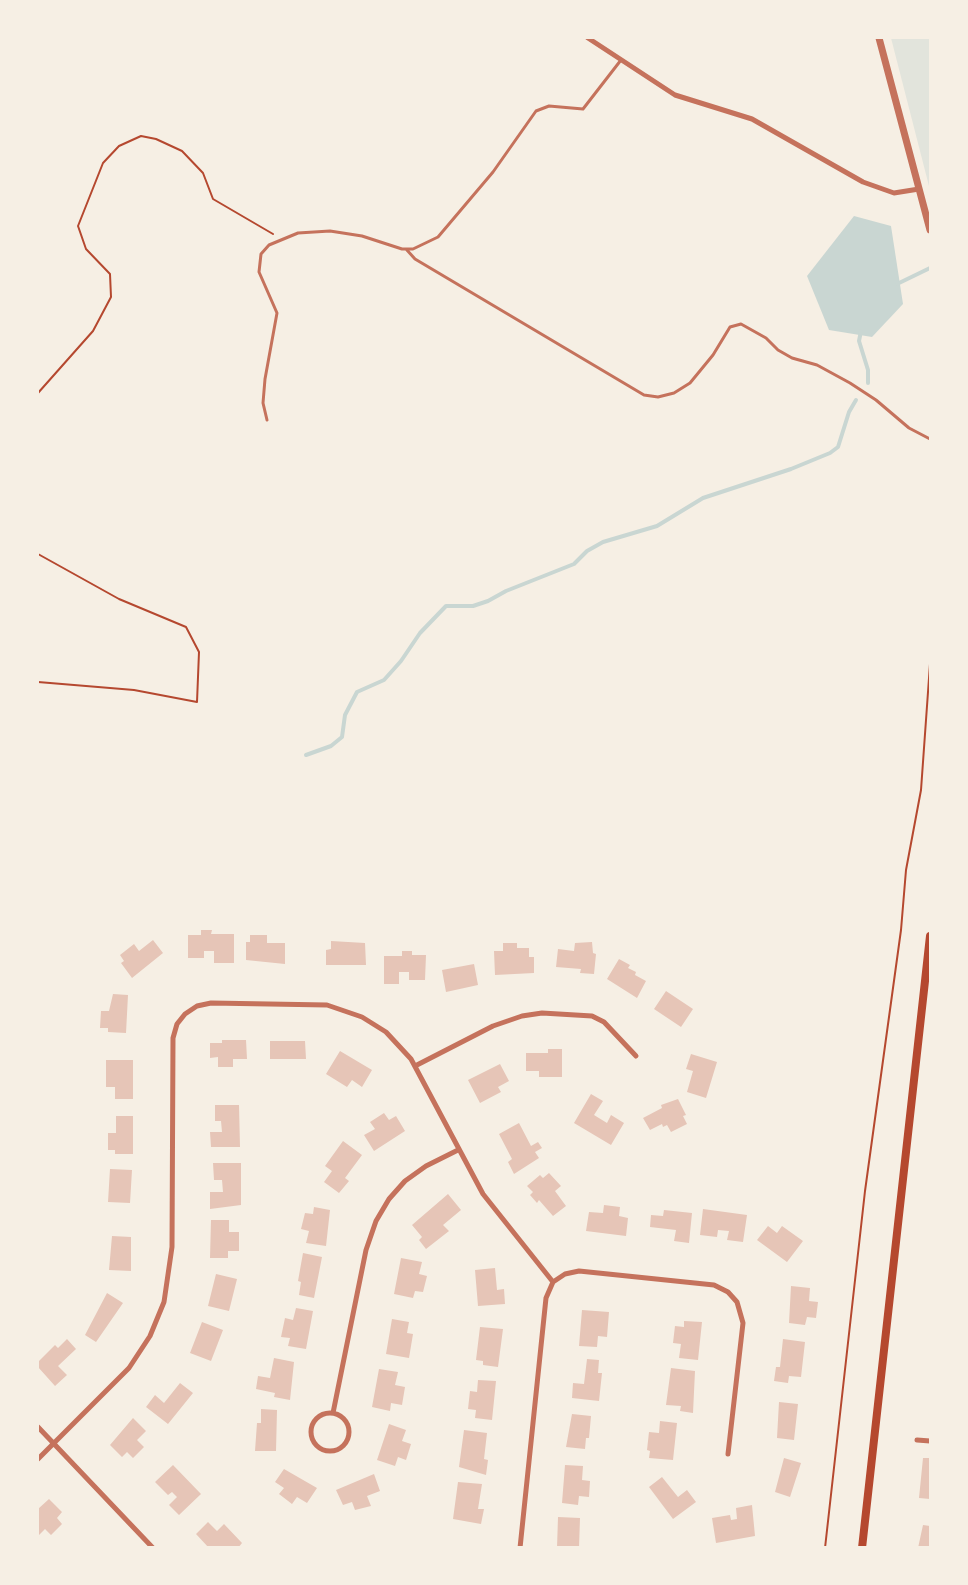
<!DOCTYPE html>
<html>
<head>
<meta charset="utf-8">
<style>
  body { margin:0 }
  #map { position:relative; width:968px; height:1585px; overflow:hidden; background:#f6efe4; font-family:Commissioner,sans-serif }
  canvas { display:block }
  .frame { position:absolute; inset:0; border:39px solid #f6efe4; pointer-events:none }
</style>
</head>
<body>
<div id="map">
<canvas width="968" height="1585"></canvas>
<div class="frame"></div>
</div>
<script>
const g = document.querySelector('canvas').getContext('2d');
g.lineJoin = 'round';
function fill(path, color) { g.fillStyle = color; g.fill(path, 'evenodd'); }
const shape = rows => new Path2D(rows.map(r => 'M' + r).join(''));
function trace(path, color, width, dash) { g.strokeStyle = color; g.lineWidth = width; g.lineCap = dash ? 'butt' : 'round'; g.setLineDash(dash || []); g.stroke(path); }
fill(shape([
  [891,38,930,38,930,190]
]), '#e2e4dc');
fill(shape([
  [854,216,891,226,903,304,872,337,829,330,807,276]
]), '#c9d6d2');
trace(shape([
  [897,284,930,268],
  [861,331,859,341,868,370,868,383],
  [306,755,331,746,342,737,345,715,357,692,384,680,401,661,420,633,446,606,473,606,488,601,506,591,574,564,587,551,603,542,657,526,703,498,791,469,830,453,838,447,849,412,856,400]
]), '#c9d6d2', 4);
fill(shape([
  [201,930,212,930,211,934,234,934,234,963,214,963,214,951,204,951,204,958,188,958,188,935,201,935],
  [250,935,267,935,267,943,285,943,285,964,246,960,246,942,250,942],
  [153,940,163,953,132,978,121,963,124,961,120,955,134,944,139,951],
  [331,941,365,943,366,965,326,965,326,950,331,949],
  [592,942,593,953,596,954,594,974,580,973,581,969,556,967,558,949,574,951,575,943],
  [503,943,517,943,517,948,529,948,529,957,534,957,534,973,495,975,494,951,503,951],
  [402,951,412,951,412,955,426,955,425,980,409,980,409,972,399,972,399,984,384,984,384,956,402,956],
  [619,959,630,965,628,968,636,972,635,975,646,981,637,998,607,979],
  [474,964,478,985,446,992,442,970],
  [666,991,693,1009,681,1027,654,1009],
  [113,994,128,995,126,1033,108,1032,108,1028,100,1028,101,1011,109,1011],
  [222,1040,246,1040,247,1059,233,1059,233,1067,218,1067,218,1057,210,1058,210,1043,222,1043],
  [270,1041,305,1041,306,1059,270,1059],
  [548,1049,562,1049,562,1077,539,1077,539,1071,526,1071,526,1053,548,1053],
  [340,1051,372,1070,362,1087,352,1080,347,1087,326,1074],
  [691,1054,717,1062,706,1098,687,1092,693,1071,686,1069],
  [106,1060,133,1060,133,1099,115,1099,115,1087,106,1087],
  [500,1064,509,1081,498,1087,501,1092,480,1103,468,1080],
  [591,1094,603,1101,594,1115,607,1123,611,1115,624,1123,611,1145,574,1123],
  [678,1099,686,1115,683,1116,687,1124,671,1132,667,1125,663,1127,662,1124,650,1130,643,1118,662,1108,661,1105],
  [215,1105,239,1105,240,1147,211,1147,210,1132,222,1132,221,1121,215,1121],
  [384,1113,389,1120,396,1116,405,1131,374,1151,364,1135,375,1129,370,1122],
  [116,1116,133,1116,133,1154,115,1154,115,1150,108,1150,108,1133,116,1133],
  [519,1123,531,1146,538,1142,542,1148,535,1152,539,1158,514,1174,508,1162,512,1159,499,1134],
  [343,1141,362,1155,345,1178,349,1181,339,1193,324,1182,332,1171,325,1166],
  [213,1163,241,1163,241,1205,210,1209,210,1192,223,1192,222,1180,214,1180],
  [110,1169,132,1170,130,1203,108,1202],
  [549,1173,561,1186,555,1191,566,1206,553,1216,539,1200,537,1203,530,1195,533,1192,527,1186,540,1175,543,1178],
  [448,1194,461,1210,443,1225,449,1231,426,1249,419,1240,422,1237,412,1225],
  [604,1205,620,1207,619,1216,628,1218,626,1236,586,1231,589,1212,603,1213],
  [314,1207,330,1210,326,1246,306,1243,309,1231,301,1229,305,1213,313,1214],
  [703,1209,747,1215,743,1242,727,1240,729,1231,718,1230,717,1237,700,1235],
  [664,1210,692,1213,689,1243,674,1241,676,1230,650,1227,651,1215,663,1216],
  [211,1220,229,1220,229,1232,239,1232,239,1251,228,1251,228,1258,210,1258],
  [768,1226,777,1233,782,1226,803,1241,787,1262,757,1240],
  [112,1236,131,1237,131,1271,109,1270],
  [303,1253,322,1257,314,1298,299,1295,301,1282,298,1281],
  [401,1258,422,1262,419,1274,427,1276,423,1292,415,1291,413,1298,394,1294],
  [495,1268,497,1290,504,1289,505,1304,478,1306,475,1270],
  [216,1274,237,1279,229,1311,208,1306],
  [791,1286,810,1288,809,1301,818,1302,816,1318,807,1317,805,1325,789,1323],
  [107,1293,123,1303,96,1342,85,1335],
  [296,1308,313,1311,306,1349,288,1346,290,1338,281,1337,285,1318,293,1320],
  [582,1310,609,1312,607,1337,598,1336,597,1347,579,1346],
  [392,1319,409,1322,407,1333,413,1334,409,1358,386,1354],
  [684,1321,702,1322,698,1360,679,1358,681,1344,673,1343,675,1326,684,1327],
  [202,1322,223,1330,211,1361,190,1353],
  [480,1327,503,1329,498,1367,483,1365,483,1361,476,1360],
  [67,1339,76,1349,58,1366,67,1375,55,1386,38,1367,38,1362,55,1345,58,1348],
  [783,1339,805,1342,801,1377,789,1376,788,1383,774,1381,776,1367,780,1367],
  [274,1358,294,1362,290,1400,274,1397,275,1393,256,1389,258,1376,270,1378],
  [587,1359,599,1360,598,1373,602,1373,599,1401,572,1398,573,1383,584,1384],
  [671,1368,695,1371,693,1413,680,1411,681,1406,666,1405],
  [379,1369,398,1372,395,1385,405,1387,402,1405,391,1403,390,1411,372,1407],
  [478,1380,496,1381,492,1420,475,1418,476,1410,468,1409,470,1391,477,1392],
  [180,1383,193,1393,168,1424,146,1407,155,1395,164,1403],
  [779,1402,798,1404,794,1440,777,1438],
  [261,1409,277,1410,276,1451,255,1451,257,1423,261,1423],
  [572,1414,591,1416,589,1438,586,1438,585,1449,566,1447],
  [133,1418,146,1431,137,1440,144,1447,133,1458,127,1452,122,1457,110,1445],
  [660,1421,677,1423,673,1460,649,1458,650,1451,647,1450,649,1432,659,1433],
  [389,1424,406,1430,402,1441,411,1444,406,1460,398,1457,395,1466,377,1460],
  [464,1430,487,1433,484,1459,488,1460,486,1475,459,1467],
  [784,1458,801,1463,790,1497,775,1492],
  [923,1458,930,1458,930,1499,919,1498],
  [173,1465,201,1494,179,1515,169,1505,177,1497,172,1492,168,1495,155,1482],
  [565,1465,583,1466,582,1480,590,1481,589,1497,579,1496,578,1505,562,1503],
  [284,1469,317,1488,307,1503,297,1497,292,1504,279,1494,284,1488,275,1482],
  [374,1474,380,1491,367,1496,371,1506,355,1510,352,1502,343,1505,336,1490],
  [662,1477,678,1497,687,1490,696,1502,673,1519,649,1487],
  [458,1482,482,1484,478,1509,484,1509,481,1524,453,1519],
  [49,1499,62,1512,57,1518,62,1524,51,1535,45,1529,38,1536,38,1509],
  [752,1505,755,1536,716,1543,712,1518,730,1515,731,1520,737,1519,736,1508],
  [558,1517,580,1518,579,1548,557,1548],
  [208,1522,217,1531,224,1524,242,1543,238,1548,209,1548,196,1534],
  [923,1525,930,1526,930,1548,918,1548]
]), '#e6c5b7');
trace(shape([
  [38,393,93,331,111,297,110,274,86,249,78,226,103,163,119,146,141,136,156,139,182,151,203,173,213,199,273,234],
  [38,554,119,599,186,627,199,652,197,702,134,690,38,682],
  [825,1548,865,1191,901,930,906,870,921,790,930,664]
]), '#b5482f', 2);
trace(shape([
  [406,249,415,259,644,395,658,397,674,393,690,383,713,355,730,327,741,324,766,338,778,350,792,358,817,365,850,383,876,400,909,428,930,439],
  [267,420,263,403,265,379,277,313,259,272,261,254,269,245,298,233,330,231,362,236,402,249,413,249,438,237,493,172,536,111,549,106,583,109,621,60]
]), '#c5725c', 3);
trace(shape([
  [588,38,675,95,752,119,863,182,894,193,919,189],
  [415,1066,493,1026,522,1016,542,1013,592,1016,604,1022,636,1056],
  [333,1413,366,1250,376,1221,389,1199,405,1181,426,1166,458,1150],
  '311 1432a19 19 0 1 1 38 0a19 19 0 1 1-38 0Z',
  [38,1427,153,1548],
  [917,1440,930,1441],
  [38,1459,129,1368,150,1336,164,1302,172,1247,173,1038,177,1024,185,1014,197,1006,211,1003,327,1005,362,1017,386,1032,411,1059,483,1194,553,1282],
  [520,1548,546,1298,553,1282,565,1274,579,1271,714,1285,728,1292,737,1302,743,1323,728,1454]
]), '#c5725c', 5);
trace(shape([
  [879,38,930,230]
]), '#c5725c', 7);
trace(shape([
  [862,1548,930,936]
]), '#b5482f', 8);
</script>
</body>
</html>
